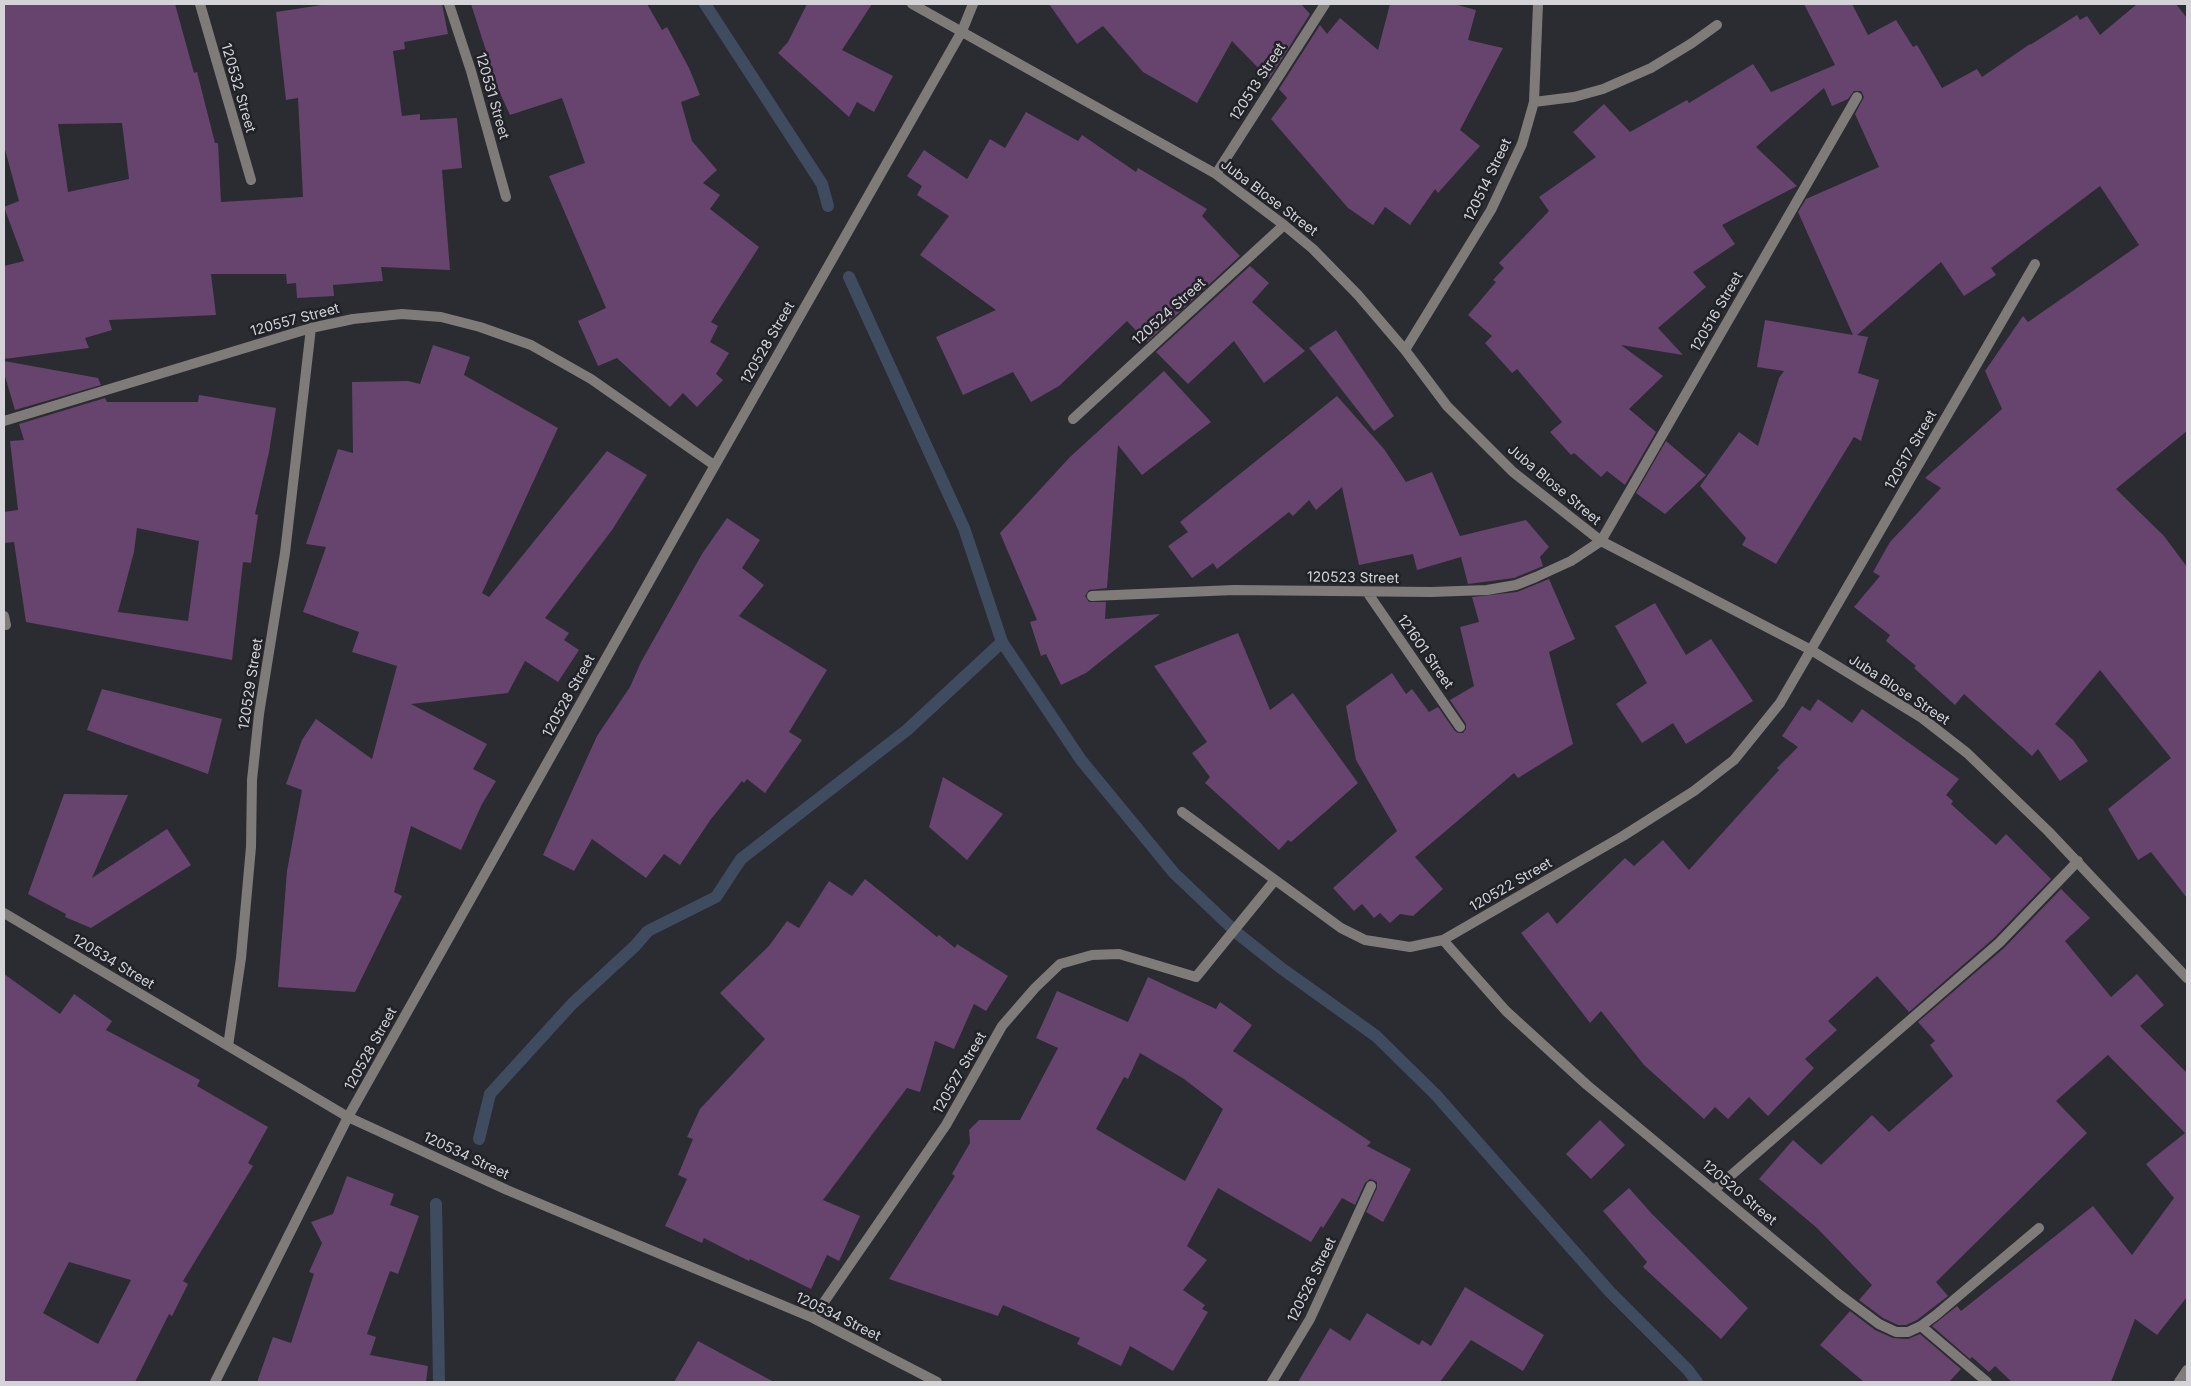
<!DOCTYPE html>
<html>
<head>
<meta charset="utf-8">
<style>
  body { margin:0 }
  #map { position:relative; width:2191px; height:1386px; overflow:hidden; background:#2b2b32; font-family:Inter,sans-serif }
  canvas { display:block }
  .frame { position:absolute; inset:0; border:5px solid #d3d3d8; pointer-events:none }
</style>
</head>
<body>
<div id="map">
<canvas width="2191" height="1386"></canvas>
<div class="frame"></div>
</div>
<script>
const g = document.querySelector('canvas').getContext('2d');
g.lineJoin = 'round';
const shape = rows => new Path2D(rows.map(r => 'M' + r).join(''));
function trace(path, color, width, dash) { g.strokeStyle = color; g.lineWidth = width; g.lineCap = dash ? 'butt' : 'round'; g.setLineDash(dash || []); g.stroke(path); }
function fill(path, color) { g.fillStyle = color; g.fill(path, 'evenodd'); }
function write(font, color, halo, rows, align = 'center') {
  g.font = font + ' Inter,sans-serif'; g.lineWidth = 5; g.setLineDash([]); g.textBaseline = 'middle'; g.strokeStyle = halo; g.fillStyle = color; for (const [text, x, y, turn = 0] of rows) {
    g.save(); g.translate(x, y); g.rotate((+turn || 0) * Math.PI / 180); g.textAlign = isNaN(turn) ? turn : align; if (halo) g.strokeText(text, 0, 0); g.fillText(text, 0, 0); g.restore();
  }
}
trace(shape([
  [705,4,822,184,828,206],
  [849,277,964,528,1002,642,1081,760,1174,873,1237,933,1281,968,1376,1036,1436,1095,1610,1292,1688,1370,1697,1382],
  [479,1139,490,1094,572,1004,635,946,648,931,716,897,741,859,907,730,1002,642],
  [436,1204,439,1382]
]), '#3f4c60', 12);
fill(shape([
  [4,4,175,4,194,73,197,72,215,143,218,143,221,202,303,197,298,98,286,100,276,12,328,4,442,4,448,34,404,42,405,49,393,51,402,116,420,114,420,120,457,118,462,168,442,170,450,270,381,267,383,281,333,285,334,296,297,298,296,283,287,284,286,274,211,274,216,315,109,320,112,330,85,338,89,348,4,359,4,266,24,261,4,207,19,201,4,146],
  [122,123,129,179,68,192,58,124],
  [471,4,647,4,662,30,667,27,689,68,700,95,681,102,692,141,717,170,703,183,720,195,710,209,759,247,711,322,718,326,710,342,729,353,716,374,723,380,697,407,683,393,670,407,617,358,598,366,578,321,606,308,549,176,585,163,562,98,510,115,499,91],
  [807,4,872,4,842,50,893,76,874,112,857,102,849,117,778,53,788,42],
  [1049,4,1301,4,1310,14,1269,79,1232,41,1197,103,1143,72,1103,26,1077,44],
  [1390,4,1454,4,1476,10,1468,40,1503,48,1460,130,1480,146,1438,193,1435,189,1410,225,1385,207,1373,225,1348,208,1271,119,1287,98,1279,89,1320,25,1327,34,1340,18,1378,50],
  [1804,4,1852,4,1868,35,1896,20,1913,47,1917,45,1942,88,1977,69,1982,77,2030,44,2030,45,2077,15,2080,20,2087,16,2100,35,2137,4,2176,4,2187,18,2187,431,2116,489,2164,536,2187,567,2187,898,2151,852,2138,860,2108,809,2171,758,2100,670,2055,724,2073,740,2088,761,2060,781,2038,749,2032,756,1964,694,1955,705,1914,668,1916,666,1886,641,1890,635,1854,607,1880,576,1873,572,1890,542,1941,488,1925,478,2002,409,1985,371,2023,316,2028,322,2139,245,2100,186,1991,268,1996,275,1964,296,1941,262,1857,335,1868,337,1858,373,1879,380,1861,441,1854,437,1776,564,1742,545,1746,538,1700,486,1739,432,1758,446,1779,378,1784,371,1757,367,1765,320,1853,335,1798,212,1806,199,1879,167,1855,114,1864,97,1861,91,1854,91,1848,99,1832,106,1824,88,1756,147,1797,186,1722,225,1735,244,1693,272,1706,287,1658,328,1683,355,1621,345,1663,376,1629,409,1656,432,1625,485,1607,471,1601,477,1574,453,1571,455,1550,432,1562,422,1517,369,1512,373,1485,343,1492,336,1468,315,1496,282,1493,280,1504,268,1499,263,1549,211,1539,197,1596,157,1573,132,1604,104,1630,132,1687,100,1689,103,1753,64,1771,92,1835,65],
  [1026,112,1078,141,1082,135,1136,172,1138,168,1207,209,1202,216,1240,256,1147,342,1127,321,1059,386,1031,402,1013,372,963,395,936,337,996,310,920,255,949,216,917,195,922,186,907,176,924,150,967,179,990,139,1005,148],
  [1250,266,1269,283,1252,302,1305,351,1264,383,1234,341,1188,384,1156,352],
  [1336,330,1394,416,1374,431,1309,348],
  [433,345,470,357,464,375,558,428,482,593,489,597,607,451,647,475,612,530,545,618,569,633,564,640,579,650,558,682,525,661,508,693,411,704,487,744,473,769,496,781,482,804,461,850,411,826,394,892,402,896,355,992,278,987,287,871,302,790,286,784,302,740,316,719,372,759,397,666,352,652,359,632,303,612,326,547,306,544,338,449,353,453,352,382,408,381,420,384],
  [4,361,98,378,101,385,15,410,4,373],
  [1164,371,1211,422,1142,475,1118,445,1107,588,1089,590,1085,596,1089,602,1106,602,1105,619,1160,614,1086,673,1061,685,1046,654,1041,656,1030,622,1037,620,1000,533,1070,457],
  [199,395,276,408,269,452,255,514,258,515,251,563,243,562,232,660,26,622,14,542,4,543,4,512,18,510,10,441,24,440,19,424,105,398,107,402,198,402],
  [137,528,199,541,188,621,118,612,134,552],
  [1337,396,1384,449,1406,482,1432,472,1460,536,1526,520,1549,547,1540,557,1543,566,1514,578,1468,584,1461,557,1417,570,1413,554,1359,565,1342,487,1316,510,1309,500,1293,516,1289,512,1217,569,1213,563,1192,578,1168,546,1188,532,1180,522],
  [1666,441,1706,475,1665,514,1636,493],
  [727,518,760,540,742,568,764,585,739,616,827,670,789,732,802,740,765,793,747,779,744,783,742,781,711,819,680,865,664,854,646,878,592,839,574,871,543,855,597,736,630,687,641,662,702,554],
  [1549,579,1575,639,1549,652,1573,744,1518,778,1514,773,1415,857,1443,889,1413,916,1400,914,1390,923,1380,913,1374,918,1362,904,1354,911,1333,888,1397,831,1356,760,1346,706,1392,673,1406,694,1412,689,1429,712,1438,707,1455,731,1458,733,1463,733,1466,729,1466,724,1450,700,1474,686,1460,627,1479,622,1472,597,1517,592],
  [1655,603,1686,655,1711,639,1753,701,1686,744,1673,723,1642,743,1616,704,1647,683,1615,626],
  [1238,633,1270,710,1293,693,1358,783,1291,842,1288,840,1279,850,1205,783,1210,777,1192,753,1207,742,1154,666],
  [102,689,222,719,208,774,87,730],
  [1818,699,1852,723,1862,709,1959,779,1946,795,1953,801,1951,804,1996,845,2006,834,2051,879,1994,938,1909,1012,1877,976,1828,1021,1837,1030,1805,1059,1814,1068,1768,1116,1749,1097,1728,1119,1715,1107,1704,1119,1644,1065,1601,1011,1590,1023,1521,933,1548,912,1557,924,1625,858,1634,866,1663,840,1689,870,1779,770,1777,768,1798,747,1782,736,1802,706,1810,711],
  [943,777,1003,814,967,860,929,827],
  [64,794,128,795,92,878,167,829,191,865,91,928,65,917,66,914,28,894],
  [865,879,937,937,939,935,955,948,957,944,1008,976,986,1011,974,1004,954,1049,935,1041,920,1092,907,1088,823,1200,860,1216,839,1261,827,1255,811,1289,750,1259,749,1261,704,1238,702,1243,665,1226,687,1179,678,1175,693,1139,687,1137,700,1109,765,1039,720,993,769,946,787,921,799,928,829,881,852,896],
  [2061,889,2090,918,2065,941,2111,997,2137,974,2164,1005,2140,1026,2187,1073,2187,1297,2157,1335,2135,1319,2111,1382,2012,1382,1995,1366,1989,1372,1972,1357,1970,1359,1932,1326,1957,1306,1961,1311,2093,1206,2132,1255,2174,1198,2146,1164,2185,1133,2108,1055,2056,1101,2087,1133,1936,1282,1948,1296,1917,1320,1906,1325,1898,1325,1883,1318,1859,1300,1872,1285,1817,1228,1759,1179,1793,1140,1821,1165,1872,1115,1889,1132,1953,1076,1930,1045,1935,1041,1918,1022,2004,948],
  [4,974,60,1014,74,994,112,1021,106,1030,200,1080,197,1086,268,1127,248,1163,253,1166,183,1281,188,1284,172,1316,169,1314,135,1382,4,1382],
  [69,1262,131,1280,98,1344,43,1313],
  [1148,977,1216,1009,1220,1002,1252,1025,1233,1051,1371,1142,1367,1146,1411,1169,1383,1222,1366,1212,1377,1188,1377,1182,1373,1180,1370,1179,1365,1183,1355,1205,1342,1198,1323,1228,1321,1226,1311,1242,1218,1188,1187,1246,1207,1260,1183,1290,1205,1305,1202,1309,1208,1312,1173,1371,1130,1346,1121,1366,1077,1344,1080,1338,1003,1305,998,1316,889,1279,955,1176,952,1174,970,1143,969,1130,979,1120,1020,1120,1058,1048,1036,1038,1057,991,1128,1022],
  [1140,1053,1184,1079,1223,1109,1185,1181,1096,1129,1124,1077,1128,1079],
  [1600,1120,1625,1145,1591,1179,1566,1154],
  [347,1176,394,1194,390,1205,419,1216,398,1274,390,1271,367,1334,376,1337,370,1355,428,1366,426,1382,257,1382,273,1337,291,1343,314,1274,309,1272,322,1243,311,1222,333,1214],
  [1629,1188,1652,1214,1748,1308,1721,1339,1643,1267,1647,1262,1603,1211],
  [1465,1287,1544,1335,1523,1371,1471,1340,1440,1382,1298,1382,1330,1328,1350,1341,1367,1313,1419,1345,1422,1340,1431,1346],
  [1850,1311,1875,1330,1893,1338,1908,1339,1920,1334,1961,1369,1949,1382,1864,1382,1820,1345],
  [698,1341,774,1382,674,1382]
]), '#66446d');
trace(shape([
  [200,4,251,180],
  [449,4,471,71,506,197],
  [912,4,1216,174,1284,225,1313,249,1358,295,1405,350,1447,406,1513,472,1601,541,1811,650,1922,718,1967,753,2048,831,2187,978],
  [1534,102,1574,97,1603,89,1651,68,1692,43,1717,25],
  [1216,174,1325,4],
  [1405,350,1491,210,1522,144,1534,102,1538,4],
  [1073,419,1284,225],
  [4,421,311,328,353,319,402,314,441,317,480,327,531,345,591,379,714,465],
  [1367,592,1460,727],
  [1092,596,1234,590,1431,592,1487,590,1516,585,1536,577,1571,561,1601,541,1857,97],
  [4,616,6,625],
  [1182,812,1341,928,1365,940,1410,947,1443,940,1623,836,1694,791,1734,760,1780,703,2035,264],
  [4,913,348,1117,507,1190,813,1318,937,1382],
  [1443,940,1506,1011,1587,1085,1840,1295,1879,1324,1896,1332,1908,1332,1921,1326,1936,1315,2039,1228],
  [228,1046,241,958,251,847,252,780,259,714,285,553,311,328],
  [1714,1190,1999,943,2078,861],
  [813,1318,946,1125,1002,1026,1035,988,1060,964,1092,955,1119,954,1196,977,1275,880],
  [1921,1326,1987,1382],
  [215,1382,348,1117,681,525,962,31,973,4],
  [1272,1382,1310,1319,1371,1186],
  [2179,1382,2187,1370]
]), '#7e7b78', 10);
write('14px', '#d3d3d8', '#212228', [
  ["120513 Street",1258,82,-57],
  ["120532 Street",238,88,74],
  ["120531 Street",492,96,74],
  ["120514 Street",1488,180,-64],
  ["Juba Blose Street",1269,198,37],
  ["120524 Street",1169,312,-42],
  ["120516 Street",1717,312,-60],
  ["120557 Street",295,320,-15],
  ["120528 Street",768,343,-60],
  ["120517 Street",1911,450,-60],
  ["Juba Blose Street",1554,485,40],
  ["120523 Street",1353,578,1],
  ["121601 Street",1425,652,55],
  ["120529 Street",251,684,-81],
  ["Juba Blose Street",1899,690,33],
  ["120528 Street",569,696,-61],
  ["120522 Street",1511,885,-30],
  ["120534 Street",113,962,31],
  ["120528 Street",371,1049,-61],
  ["120527 Street",960,1073,-60],
  ["120534 Street",466,1156,25],
  ["120520 Street",1739,1193,40],
  ["120526 Street",1312,1280,-64],
  ["120534 Street",838,1317,26]
]);
</script>
</body>
</html>
